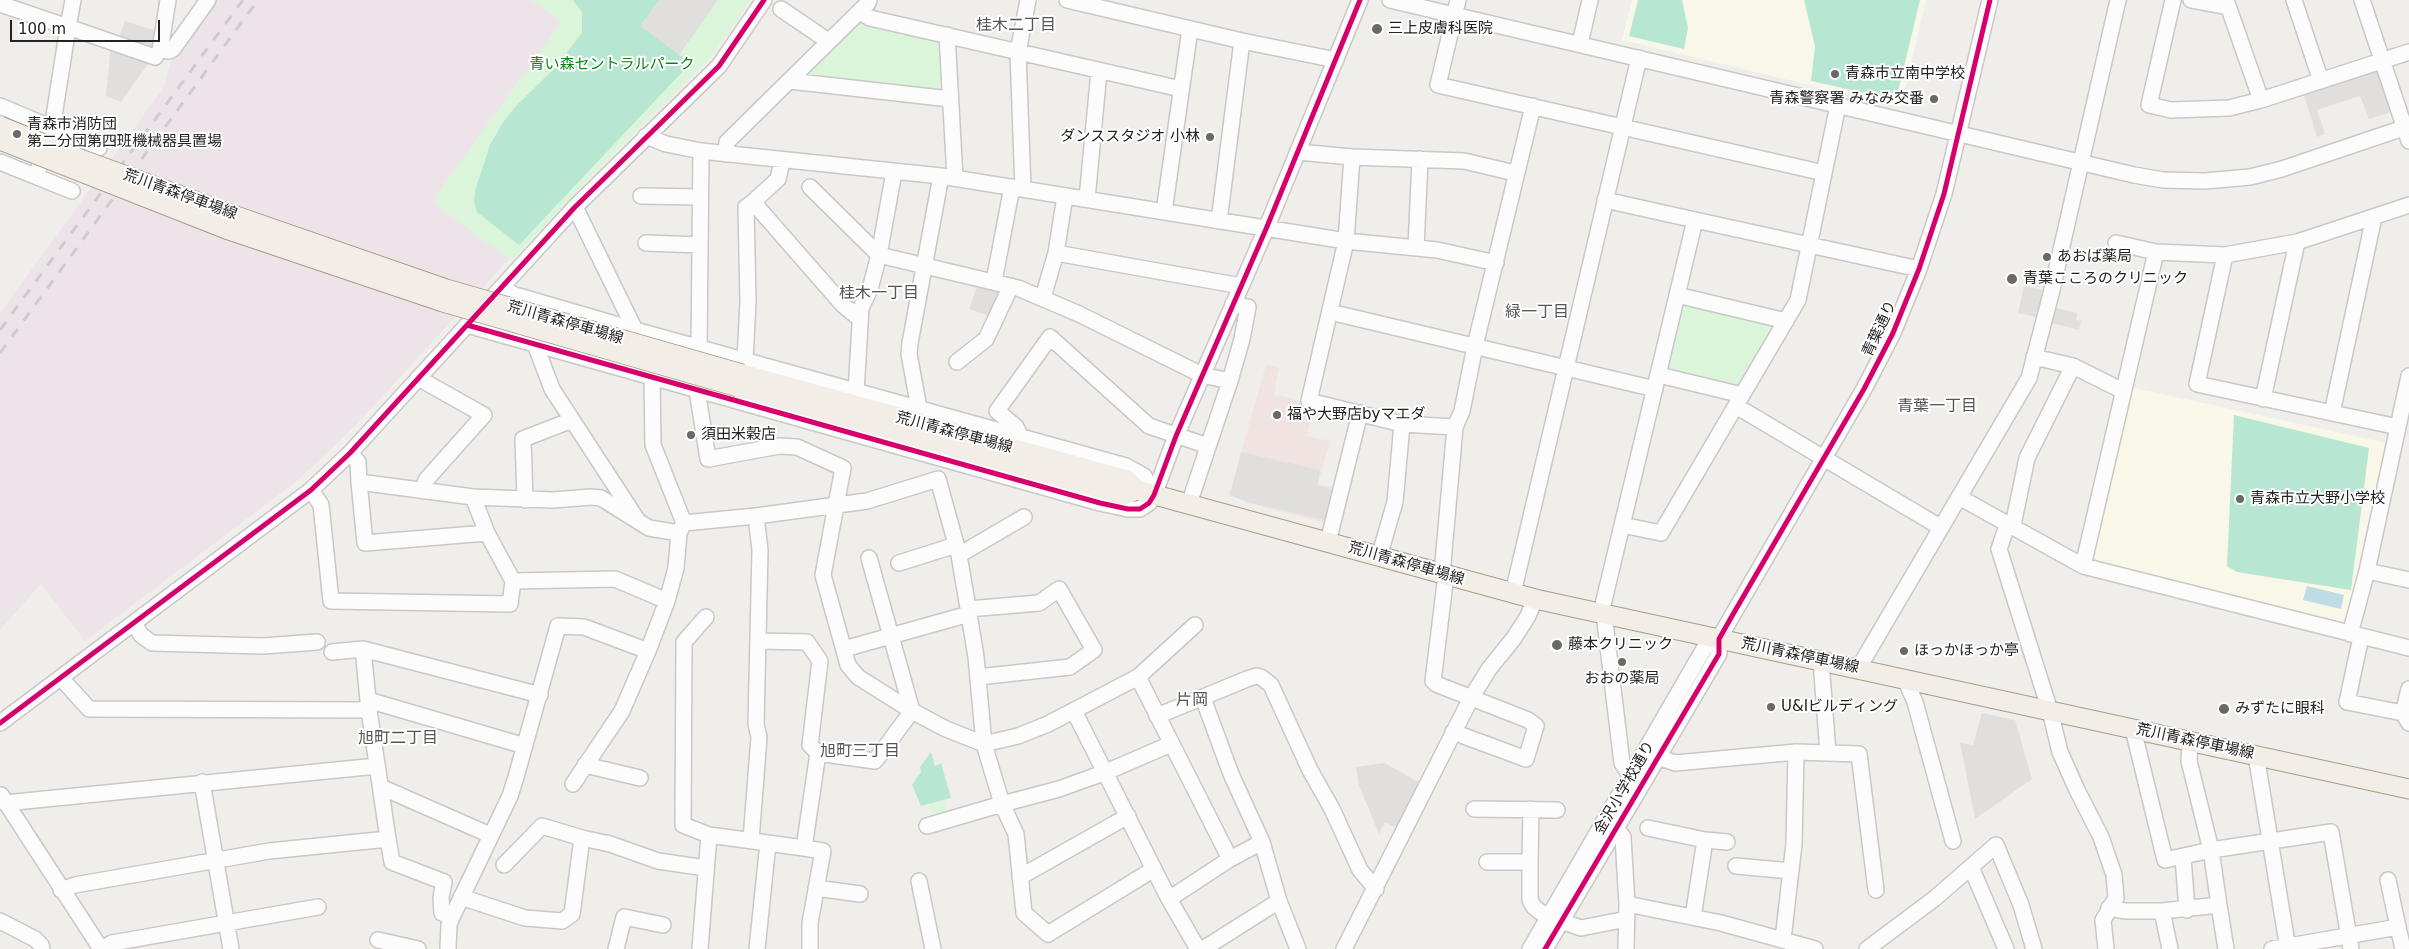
<!DOCTYPE html>
<html>
<head>
<meta charset="utf-8">
<style>
  body { margin:0 }
  #map { position:relative; width:2409px; height:949px; overflow:hidden; background:#f0eeeb; font-family:"DejaVu Sans",sans-serif }
  canvas { display:block }
  .scale { position:absolute; left:10px; top:20px; width:150px; height:22px; box-sizing:border-box; border:2px solid #222; border-top:0; padding-left:6px; font-size:15px; line-height:18px; white-space:nowrap; color:#222; -webkit-text-stroke:4px #fff; paint-order:stroke }
</style>
</head>
<body>
<div id="map">
<canvas width="2409" height="949"></canvas>
<div class="scale">100 m</div>
</div>
<script>
const g = document.querySelector('canvas').getContext('2d');
g.lineJoin = 'round';
function fill(path, color) { g.fillStyle = color; g.fill(path, 'evenodd'); }
const shape = rows => new Path2D(rows.map(r => 'M' + r).join(''));
function trace(path, color, width, dash) { g.strokeStyle = color; g.lineWidth = width; g.lineCap = dash ? 'butt' : 'round'; g.setLineDash(dash || []); g.stroke(path); }
function write(font, color, halo, rows, align = 'center') {
  g.font = font + ' "DejaVu Sans","Noto Sans JP",sans-serif'; g.lineWidth = 4; g.setLineDash([]); g.textBaseline = 'middle'; g.strokeStyle = halo; g.fillStyle = color; for (const [text, x, y, turn = 0] of rows) {
    g.save(); g.translate(x, y); g.rotate((+turn || 0) * Math.PI / 180); g.textAlign = isNaN(turn) ? turn : align; if (halo) g.strokeText(text, 0, 0); g.fillText(text, 0, 0); g.restore();
  }
}
fill(shape([
  [1266,365,1279,368,1274,394,1303,402,1303,405,1313,408,1307,436,1330,441,1318,484,1338,489,1325,523,1247,503,1244,499,1229,495]
]), '#f1e3e1');
fill(shape([
  [215,0,532,0,563,21,436,196,437,205,509,259,355,426,297,481,85,641,41,584,0,630,0,313,164,87,170,63]
]), '#ede4e9');
fill(shape([
  [1632,0,1926,0,1901,107,1622,40],
  [2130,387,2387,443,2348,620,2341,624,2098,563,2092,554]
]), '#f8f7e8');
fill(shape([
  [532,0,750,0,712,56,617,149,511,261,437,205,436,196,562,21],
  [860,21,939,38,942,43,945,92,806,76,806,72],
  [1683,304,1771,323,1773,329,1741,385,1737,388,1669,372,1668,369],
  [944,800,947,814,932,818,929,804]
]), '#daf5da');
fill(shape([
  [573,0,659,0,641,26,684,58,683,71,519,245,477,212,474,202,475,191,490,145,502,124,515,107,552,71,582,33,582,12],
  [1638,0,1682,0,1688,28,1684,49,1629,36],
  [1804,0,1920,0,1896,100,1811,81,1815,46],
  [2234,415,2369,448,2351,590,2237,572,2227,566],
  [931,752,935,766,941,763,951,798,921,806,912,785,921,772,920,767]
]), '#b7e6d2');
fill(shape([
  [659,0,718,0,679,55,640,26],
  [125,21,160,32,156,51,118,40],
  [111,45,150,61,121,102,106,96],
  [2373,69,2379,72,2390,107,2388,113,2369,119,2360,96,2317,110,2325,134,2317,137,2303,92],
  [979,282,1003,290,990,316,969,309],
  [2024,286,2046,291,2040,318,2018,313],
  [2056,308,2077,313,2076,320,2081,321,2079,330,2052,323],
  [1241,452,1320,470,1317,485,1337,491,1329,521,1247,502,1230,495],
  [1982,713,2015,720,2032,779,1975,819,1960,743,1973,745],
  [1385,763,1422,784,1397,828,1385,822,1379,834,1359,785,1356,767]
]), '#e0dfde');
fill(shape([
  [2307,586,2344,595,2341,609,2303,600]
]), '#bfdbe3');
const minor = shape([
  [1067,0,1242,41,1219,221],
  [1390,0,2134,175,2163,180,2205,181,2250,177,2282,169,2409,126],
  [1458,0,1438,85,1824,173],
  [2173,0,2149,105,2171,110,2229,108,2261,100,2409,52],
  [2191,0,2228,7],
  [2226,0,2261,100],
  [2294,0,2321,81],
  [2362,0,2409,141],
  [0,4,68,27,73,0],
  [781,9,828,41],
  [860,12,870,18,1181,89],
  [947,35,955,178],
  [1242,41,1336,60],
  [1580,44,1590,0],
  [160,50,169,51,173,49,208,0],
  [790,81,950,99],
  [0,106,99,148],
  [646,136,666,144,701,151,941,176,1346,241,1437,250,1496,263],
  [1298,152,1352,157,1464,161,1515,173],
  [726,154,727,142,868,3,869,0],
  [1352,157,1346,241,1309,401,1402,424,1455,427],
  [782,161,778,179,753,202,843,305,860,319],
  [0,162,72,191],
  [36,176,52,129,68,27,155,57,160,50,168,0],
  [810,187,879,255,1018,288,1079,314,1202,375,1230,381],
  [1023,189,1018,52,1028,0],
  [641,196,700,197],
  [1087,199,1099,71],
  [1605,200,1695,220],
  [575,207,635,330],
  [1164,212,1190,29],
  [646,243,700,245],
  [2116,243,2156,252,2225,255,2297,242,2409,205],
  [1416,248,1420,159],
  [1056,253,1241,286],
  [2225,255,2197,384,2398,427],
  [994,281,1012,187],
  [501,288,515,295,635,330,1126,466,1144,476,1154,495],
  [1677,295,1786,321],
  [1043,297,1056,253,1065,196],
  [1330,312,1655,389],
  [467,325,1100,503,1128,509,1140,509,1149,503,1154,495,1176,436,1266,229,1360,0],
  [535,344,552,389,636,518],
  [699,348,701,151],
  [2034,357,2073,366,2123,391],
  [745,361,748,301,746,207,753,202],
  [957,362,986,339,1011,286],
  [1659,375,1742,395],
  [418,378,484,415,426,480,423,491],
  [697,390,708,459,779,446,797,447,843,468,823,575,848,665,858,677,912,711,946,729,984,744,1018,736,1048,724,1138,677,1195,625],
  [856,392,861,308,870,289,879,255,894,172],
  [2263,399,2297,242],
  [1736,406,1940,527],
  [919,408,909,354,910,343,941,176],
  [2332,413,2374,217],
  [1020,435,1016,427,997,411,1050,337,1149,426,1208,446],
  [350,453,358,462,359,482,473,497,553,500,591,497,601,498,649,528,679,533],
  [359,482,365,543,487,533],
  [311,490,321,505,331,601,510,604,513,581,487,533,473,497],
  [1959,497,2083,566,2409,648],
  [525,500,523,439,572,420],
  [1189,504,1230,381,1242,339,1248,307,1233,304],
  [684,523,756,516,867,501,938,479,959,555,969,614,976,657,984,744,1002,804,1059,789,1106,772,1171,744],
  [2008,523,1999,549,2050,711,2060,752,2077,790,2101,837,2114,875,2116,898,2103,920,2106,949],
  [1622,525,1661,533,1798,300,1838,105],
  [2013,525,2027,458,2073,366],
  [1328,542,1360,413],
  [959,555,1024,517],
  [1379,557,1395,502,1402,424],
  [869,558,912,711],
  [899,563,956,545],
  [2083,566,2156,252],
  [2367,571,2409,580],
  [1442,574,1455,427,1462,411,1475,346,1533,106],
  [1446,575,1433,681,1436,684,1528,720,1536,726,1526,759,1453,732],
  [513,581,615,579,667,601],
  [1513,593,1639,58],
  [968,609,1039,603,1059,589,1094,650,1070,667,978,677],
  [1601,613,1695,220,1919,269],
  [1604,614,1622,763,1630,775],
  [706,617,684,642,683,825,709,835],
  [134,623,141,635,152,643,263,646,317,642],
  [2350,634,2367,571,2409,376],
  [2361,637,2347,702,2403,713,2409,723],
  [758,641,807,642,820,661,810,745,818,753],
  [844,649,969,614],
  [332,652,363,649,540,695],
  [1821,661,1828,753],
  [1858,669,2029,378,2051,294,2118,0],
  [1138,677,1230,859],
  [61,678,89,709,369,710],
  [1905,679,1915,702,1953,841],
  [1203,698,1231,774,1262,842,1279,901,1298,949],
  [368,700,525,746],
  [1074,711,1169,899,1198,949],
  [2403,713,2409,689],
  [1157,716,1247,679,1256,676,1261,677,1271,685,1310,770,1332,809,1360,870,1376,889],
  [0,723,311,490,350,453,575,207,719,66,764,0],
  [2133,729,2165,860,2211,850,2331,832,2351,949],
  [2190,741,2189,761,2211,850,2219,905],
  [2256,755,2288,949],
  [1658,757,1675,763,1796,752,1859,754,1876,890],
  [585,765,640,778],
  [202,782,231,949],
  [573,784,622,711,648,651],
  [381,787,490,835],
  [1,795,101,949],
  [5,803,377,766],
  [1474,809,1557,810],
  [927,826,1002,804,1016,834,1024,913,1048,934,1154,869],
  [1616,828,1623,837,1627,904,1626,949],
  [1648,828,1705,840,1727,842],
  [388,839,392,862,444,882,441,897,442,913,453,915],
  [751,840,759,737,756,724,760,550,756,516],
  [804,848,823,851,810,923,810,949],
  [2183,857,2187,910],
  [1487,862,1530,862,1531,809],
  [1530,862,1530,900,1534,907,1547,917],
  [504,865,542,826,582,838],
  [1736,866,1791,871],
  [1971,867,2006,949],
  [1020,877,1128,816],
  [2388,880,2398,927],
  [919,881,933,949],
  [816,888,860,894],
  [61,890,75,885,269,851,388,839,369,710,363,649],
  [461,897,525,918,562,921,572,914,582,838,610,844,658,861,706,868],
  [1169,899,1230,859,1262,842],
  [1627,904,1721,923,1815,949],
  [2109,908,2125,911,2162,911,2219,905,2226,949],
  [2162,911,2170,949],
  [1693,917,1705,840],
  [0,921,35,939,41,945,42,949],
  [1561,921,1581,928,1627,919],
  [1783,939,1794,844,1796,752],
  [378,940,418,949],
  [101,949,112,943,318,907],
  [448,949,449,924,453,915,510,796,516,777,558,626,584,627,648,651,667,601,676,568,679,533,684,523,653,445,652,377],
  [616,949,624,917,663,925],
  [700,949,709,835,804,848,818,753,875,761,912,711],
  [757,949,768,843],
  [1203,949,1279,901],
  [1344,949,1471,698,1489,669,1514,638,1528,616,1535,599],
  [1530,949,1705,647,1719,639],
  [1545,949,1719,654,1719,639,1732,616,1864,389,1893,333,1919,269,1944,194,1990,0],
  [1867,949,1934,899,1996,845,2021,905,2034,949],
  [2272,949,2398,927,2403,949]
]);
const major = shape([
  [742,374,1127,480,1137,490,1535,599,2409,789],
  [738,387,1123,495,1137,490]
]);
trace(minor, '#c9c8c7', 18);
trace(major, '#a79c86', 21);
trace(minor, '#fdfcfc', 15);
trace(major, '#f3ede7', 19);
trace(shape([
  [0,330,243,0],
  [0,353,258,0]
]), '#ccc', 3, [10, 10]);
const majorBridge = shape([
  [0,126,83,160,236,216,446,289,742,374],
  [0,140,226,229,443,302,738,387]
]);
trace(majorBridge, '#a79c86', 21, []);
trace(majorBridge, '#f3ede7', 19);
trace(shape([
  [467,325,1100,503,1128,509,1140,509,1149,503,1154,495,1176,436,1266,229,1360,0],
  [0,723,311,490,350,453,575,207,719,66,764,0],
  [1545,949,1719,654,1719,639,1732,616,1864,389,1893,333,1919,269,1944,194,1990,0]
]), '#d6006c', 5);
for (const [x, y, r, color] of [
  [1377,29,6,"#6a6968"],
  [1835,74,5,"#6a6968"],
  [1934,99,5,"#6a6968"],
  [17,134,5,"#6a6968"],
  [1210,137,5,"#6a6968"],
  [2047,257,5,"#6a6968"],
  [2012,279,6,"#6a6968"],
  [1277,415,5,"#6a6968"],
  [691,435,5,"#6a6968"],
  [2240,499,5,"#6a6968"],
  [1557,645,6,"#6a6968"],
  [1904,651,5,"#6a6968"],
  [1622,662,5,"#6a6968"],
  [1771,707,5,"#6a6968"],
  [2224,709,6,"#6a6968"]
]) { const dot = new Path2D(); dot.arc(x, y, r, 0, 2 * Math.PI); g.fillStyle = color; g.fill(dot); trace(dot, '#fff', 2); }
write('15px', '#222', '#fff', [
  ["三上皮膚科医院",1388,29],
  ["青森市立南中学校",1845,74],
  ["青森警察署 みなみ交番",1924,99,"right"],
  ["青森市消防団",27,125],
  ["第二分団第四班機械器具置場",27,142],
  ["ダンススタジオ 小林",1200,137,"right"],
  ["あおば薬局",2057,257],
  ["青葉こころのクリニック",2023,279],
  ["福や大野店byマエダ",1287,415],
  ["須田米穀店",701,435],
  ["青森市立大野小学校",2250,499],
  ["藤本クリニック",1568,645],
  ["ほっかほっか亭",1914,651],
  ["おおの薬局",1622,679,"center"],
  ["U&Iビルディング",1781,707],
  ["みずたに眼科",2235,709]
], 'left');
write('15px', '#0c8416', '#fff', [
  ["青い森セントラルパーク",612,65]
]);
write('15px', '#222', '#fff', [
  ["荒川青森停車場線",180,195,20],
  ["荒川青森停車場線",565,323,16],
  ["青葉通り",1880,329,-65],
  ["荒川青森停車場線",954,433,15],
  ["荒川青森停車場線",1406,564,16],
  ["荒川青森停車場線",1800,656,12],
  ["荒川青森停車場線",2195,742,12],
  ["金沢小学校通り",1625,788,-60]
]);
write('16px', '#555', '#fff', [
  ["桂木二丁目",1016,26],
  ["桂木一丁目",879,294],
  ["緑一丁目",1537,313],
  ["青葉一丁目",1937,407],
  ["片岡",1192,701],
  ["旭町二丁目",398,739],
  ["旭町三丁目",860,752]
]);
</script>
</body>
</html>
